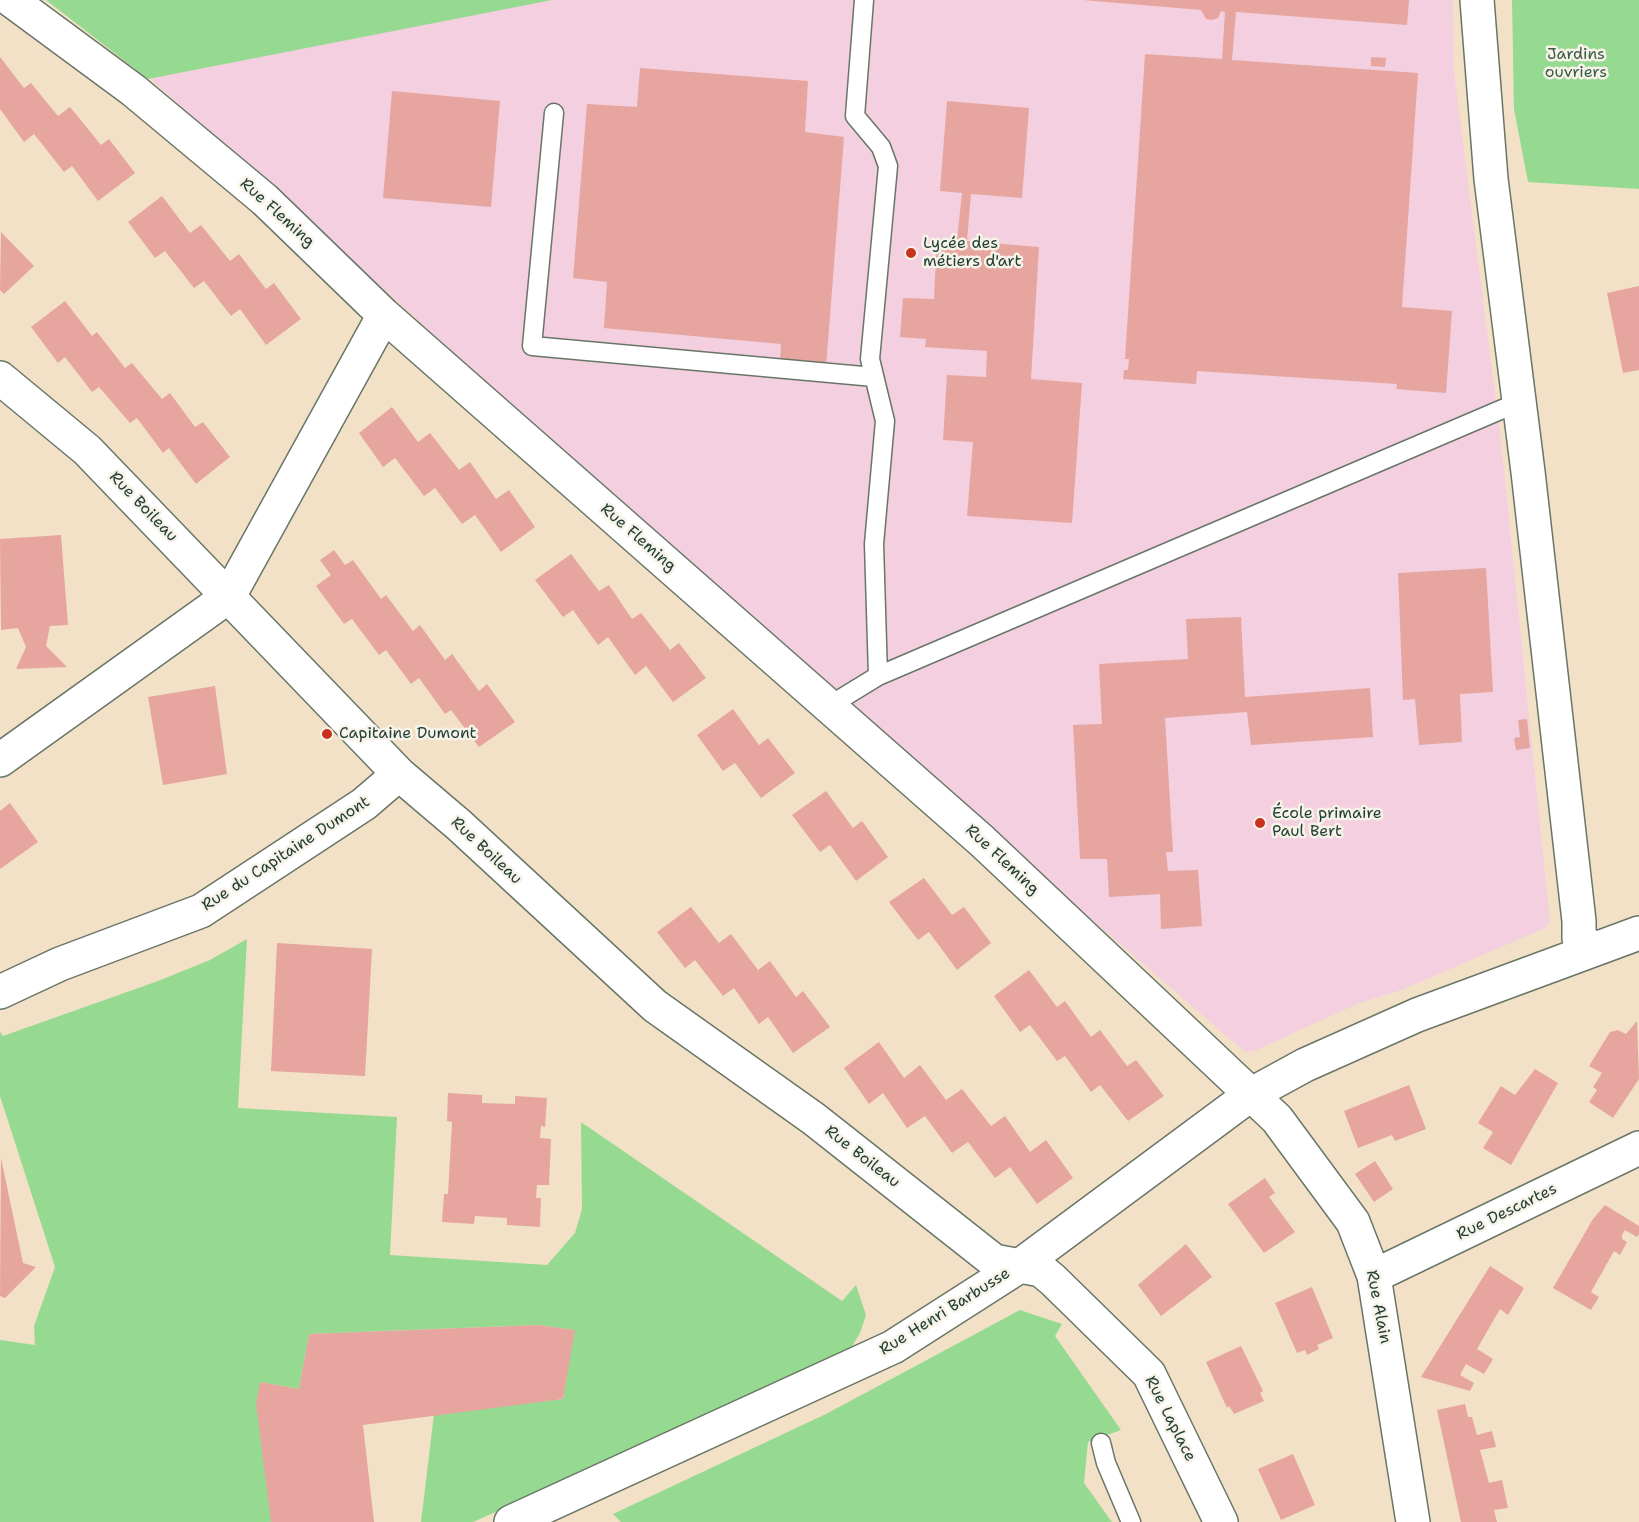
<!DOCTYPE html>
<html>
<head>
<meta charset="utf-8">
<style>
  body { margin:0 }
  canvas { display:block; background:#f2e1c6 }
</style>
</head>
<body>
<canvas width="1639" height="1522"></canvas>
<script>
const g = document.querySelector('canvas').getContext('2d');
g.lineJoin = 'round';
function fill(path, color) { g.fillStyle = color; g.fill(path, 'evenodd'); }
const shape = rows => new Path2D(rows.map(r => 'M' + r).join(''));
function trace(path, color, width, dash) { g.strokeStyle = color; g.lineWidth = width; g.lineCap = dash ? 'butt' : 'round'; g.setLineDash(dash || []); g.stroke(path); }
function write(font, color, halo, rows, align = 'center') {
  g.font = font + ' "Shantell Sans",sans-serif'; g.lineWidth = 5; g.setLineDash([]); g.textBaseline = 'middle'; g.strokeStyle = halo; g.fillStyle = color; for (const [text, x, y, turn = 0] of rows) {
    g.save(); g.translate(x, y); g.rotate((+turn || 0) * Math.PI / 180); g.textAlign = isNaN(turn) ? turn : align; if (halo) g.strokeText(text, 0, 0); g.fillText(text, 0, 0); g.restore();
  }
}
fill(shape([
  [534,0,1453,0,1454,73,1500,432,1550,923,1543,929,1404,989,1357,1004,1254,1051,1245,1052,866,724,145,74]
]), '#f3cfdf');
fill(shape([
  [46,0,552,0,148,79],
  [1512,0,1639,0,1639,189,1528,182,1514,109],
  [247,939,238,1108,397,1117,390,1255,547,1265,575,1233,582,1209,581,1122,842,1301,856,1285,866,1315,860,1333,851,1348,807,1374,473,1522,421,1522,434,1414,563,1399,574,1330,538,1325,309,1334,299,1389,260,1382,271,1522,0,1522,0,1340,35,1345,34,1326,55,1267,0,1096,0,1032,3,1036,158,981,210,960],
  [1020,1310,1062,1324,1055,1336,1121,1430,1088,1442,1084,1483,1112,1522,621,1522,613,1514,826,1414]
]), '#96da92');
fill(shape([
  [1083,0,1409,0,1407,25,1236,12,1232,60,1418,73,1402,307,1452,311,1446,393,1396,389,1397,384,1197,371,1196,384,1123,379,1124,370,1128,370,1129,359,1125,359,1145,54,1222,59,1225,12,1221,11,1218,18,1212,20,1206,19,1201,10],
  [0,57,24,88,31,83,58,116,70,107,101,145,109,139,135,173,98,201,72,166,64,172,34,134,24,142,0,109],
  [1371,57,1386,58,1385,67,1371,66],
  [640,68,808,81,805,132,844,137,826,367,780,363,781,344,604,328,607,282,573,278,587,104,637,107],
  [392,91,500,101,491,207,383,198],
  [947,101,1029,108,1022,198,971,194,967,241,1039,247,1031,379,1082,383,1072,523,967,516,973,442,943,440,947,375,986,377,987,351,925,347,926,339,900,337,903,298,934,299,937,238,957,240,962,193,940,191],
  [162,196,190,233,201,225,230,261,239,254,266,289,274,283,301,319,266,345,240,309,231,316,204,281,194,288,165,251,155,258,128,222],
  [1,232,34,266,4,294,0,290],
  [1639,286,1639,370,1623,373,1607,293],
  [65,301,92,336,97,332,125,368,132,363,162,399,170,393,195,427,203,422,230,457,196,484,169,448,163,453,137,418,130,423,99,387,92,392,65,357,58,363,31,327],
  [392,407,418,442,430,433,459,470,470,462,496,499,509,490,535,527,501,552,475,515,462,524,435,488,424,496,395,458,383,467,359,433],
  [61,535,68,625,50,626,46,646,67,667,16,669,26,647,18,628,1,630,0,539],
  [334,550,345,565,353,560,381,599,386,595,413,631,420,625,445,660,452,654,479,691,487,684,515,722,479,747,451,710,445,714,419,678,411,684,386,650,379,655,352,619,344,624,316,586,331,575,320,560],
  [571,554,599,591,609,585,632,619,641,613,670,650,679,643,706,678,673,702,646,666,635,675,608,637,598,645,573,610,563,617,535,580],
  [1486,568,1493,692,1460,694,1462,742,1419,745,1415,699,1403,700,1398,573],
  [1241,617,1245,697,1370,688,1373,737,1251,745,1247,712,1165,718,1173,852,1166,852,1168,871,1198,870,1202,926,1161,929,1160,894,1109,897,1107,859,1080,859,1073,725,1102,724,1099,664,1188,659,1186,619],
  [215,686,227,774,163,785,148,697],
  [733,709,759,745,768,738,795,773,761,798,735,763,723,771,697,735],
  [1527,719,1530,748,1516,750,1514,738,1520,737,1518,720],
  [826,791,853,828,862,821,888,857,856,881,830,845,820,852,792,815],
  [10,803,38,842,0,869,0,811],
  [924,878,952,915,964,907,991,943,957,970,929,932,918,940,889,902],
  [691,907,719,943,731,934,758,970,770,961,796,997,803,991,830,1027,793,1053,768,1017,759,1024,734,988,723,996,695,960,685,968,657,932],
  [277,943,372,949,365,1076,271,1071],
  [1029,970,1057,1007,1065,1001,1091,1037,1100,1030,1127,1066,1136,1060,1164,1096,1128,1121,1100,1085,1091,1092,1065,1056,1057,1061,1030,1025,1020,1032,994,996],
  [1637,1021,1639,1079,1613,1118,1589,1102,1597,1090,1593,1087,1602,1073,1589,1066,1610,1032,1618,1030,1626,1034],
  [879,1042,904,1078,920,1065,946,1100,962,1089,991,1126,1005,1116,1030,1152,1046,1140,1073,1178,1037,1204,1010,1167,995,1178,968,1142,952,1153,925,1116,907,1128,883,1093,869,1104,844,1068],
  [1535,1069,1558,1083,1511,1165,1483,1148,1493,1132,1478,1123,1501,1086,1515,1095],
  [1409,1085,1426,1129,1395,1141,1392,1135,1358,1148,1344,1111],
  [448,1093,482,1095,482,1103,515,1104,515,1096,547,1098,545,1127,541,1126,540,1138,551,1139,549,1185,537,1185,536,1198,541,1198,540,1227,507,1225,507,1218,475,1216,474,1224,442,1222,444,1194,448,1194,452,1122,447,1121],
  [1,1158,23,1263,36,1267,5,1298,0,1296],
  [1375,1161,1393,1189,1374,1202,1355,1174],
  [1265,1178,1275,1193,1269,1197,1295,1232,1264,1253,1228,1204],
  [1605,1205,1639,1226,1639,1234,1637,1237,1625,1230,1622,1235,1622,1239,1627,1242,1620,1255,1614,1251,1591,1292,1599,1297,1591,1310,1553,1288,1593,1219],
  [1186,1244,1212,1277,1161,1316,1138,1285],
  [1490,1266,1524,1288,1508,1315,1500,1309,1477,1349,1493,1359,1484,1374,1466,1364,1460,1375,1474,1383,1470,1391,1421,1377],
  [1312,1287,1333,1338,1317,1345,1319,1349,1307,1355,1305,1350,1297,1353,1275,1303],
  [538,1325,575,1330,563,1399,363,1425,374,1522,271,1522,256,1404,260,1382,299,1389,309,1334],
  [1241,1346,1263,1391,1260,1393,1264,1401,1234,1414,1229,1406,1227,1408,1206,1362],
  [1465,1404,1468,1417,1472,1417,1477,1435,1492,1431,1496,1447,1480,1450,1489,1483,1502,1480,1508,1508,1494,1510,1497,1522,1461,1522,1437,1410],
  [1293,1454,1315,1505,1281,1520,1258,1469]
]), '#e6a69f');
const service = shape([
  [864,0,855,116,881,147,888,166,870,359,885,421,874,544,878,676],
  [554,113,532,346,874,377],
  [829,706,878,676,1519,402],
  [1101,1443,1106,1463,1131,1522]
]);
const minor = shape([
  [11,0,133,90,265,200,384,315,982,841,1277,1119,1353,1222,1374,1276,1413,1522],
  [1477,0,1491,179,1528,472,1579,921,1579,938,1593,949],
  [0,378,87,450,399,774,459,825,655,1006,814,1119,994,1261,1041,1270,1053,1280,1149,1374,1221,1522],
  [0,760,229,596,384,315],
  [0,992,60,964,201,911,364,804,399,774],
  [1374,1276,1639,1148]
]);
const tertiary = shape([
  [511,1522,893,1347,1018,1267,1250,1095,1305,1065,1417,1015,1639,933]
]);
trace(service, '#697667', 21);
trace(minor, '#697667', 36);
trace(tertiary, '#697667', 36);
trace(service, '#fff', 18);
trace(minor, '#fff', 33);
trace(tertiary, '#fff', 33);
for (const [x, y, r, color] of [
  [911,253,6,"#c8321e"],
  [327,734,6,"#c8321e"],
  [1260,823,6,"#c8321e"]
]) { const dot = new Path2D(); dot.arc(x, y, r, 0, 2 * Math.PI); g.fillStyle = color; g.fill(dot); trace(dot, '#f7f3e8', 2); }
write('16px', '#375c47', '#f7f3e8', [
  ["Jardins",1576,55],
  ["ouvriers",1576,73]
]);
write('16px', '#1f3d34', '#f7f3e8', [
  ["Rue Fleming",277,213,42],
  ["Rue Boileau",143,507,46],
  ["Rue Fleming",638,538,41],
  ["Rue Boileau",486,851,43],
  ["Rue du Capitaine Dumont",286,854,-33],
  ["Rue Fleming",1002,860,43],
  ["Rue Boileau",862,1157,38],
  ["Rue Descartes",1507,1212,-26],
  ["Rue Alain",1378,1307,79],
  ["Rue Henri Barbusse",945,1312,-32],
  ["Rue Laplace",1170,1419,63]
]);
write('16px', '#1f3d34', '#f7f3e8', [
  ["Lycée des",923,244],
  ["métiers d'art",923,262],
  ["Capitaine Dumont",339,734],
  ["École primaire",1272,814],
  ["Paul Bert",1272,832]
], 'left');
</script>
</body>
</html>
